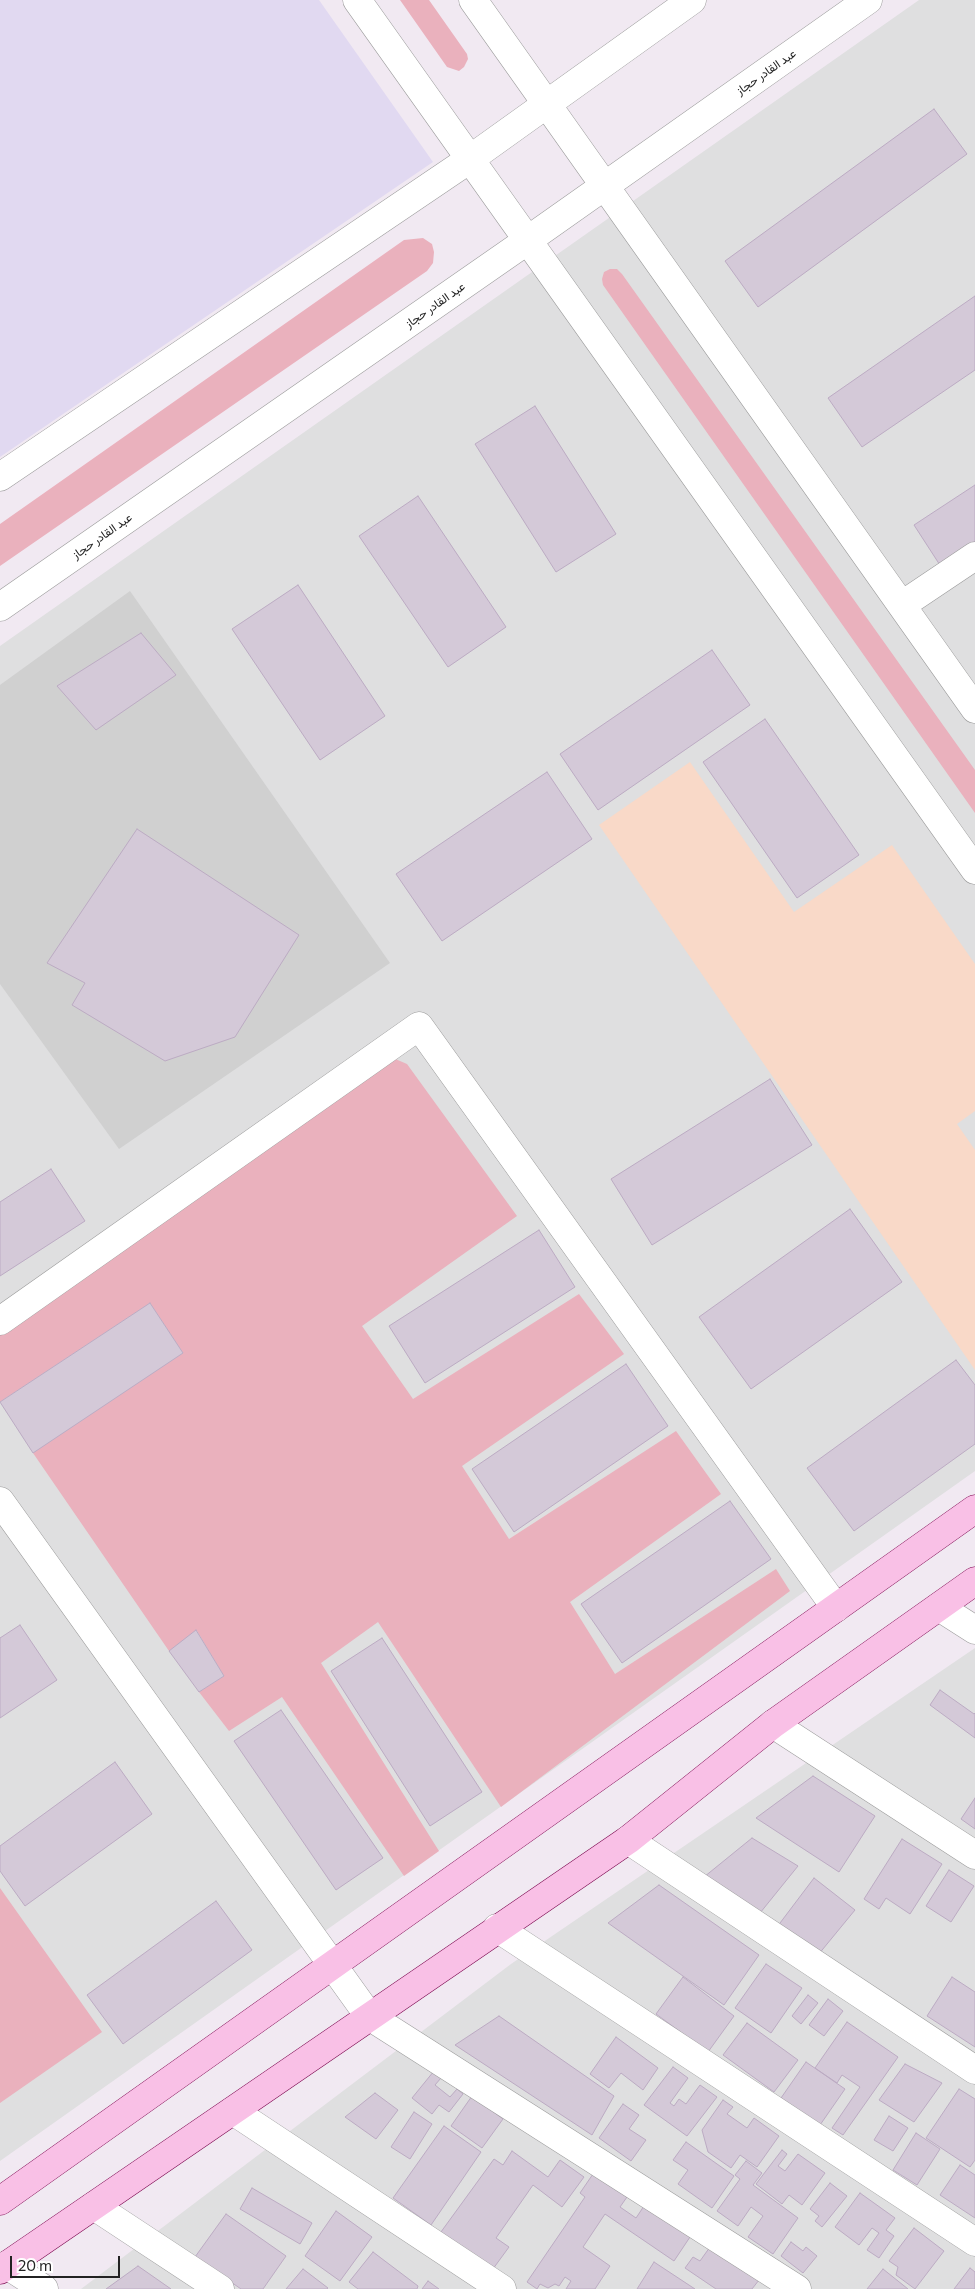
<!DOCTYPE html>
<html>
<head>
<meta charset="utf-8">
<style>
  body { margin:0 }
  #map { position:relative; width:975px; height:2289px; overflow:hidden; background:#f1e9f2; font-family:Commissioner,sans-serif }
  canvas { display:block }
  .scale { position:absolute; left:10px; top:2256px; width:110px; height:22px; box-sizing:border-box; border:2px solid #222; border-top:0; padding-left:6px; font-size:15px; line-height:18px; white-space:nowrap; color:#222; -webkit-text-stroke:4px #fff; paint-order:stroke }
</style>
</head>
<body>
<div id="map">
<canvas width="975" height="2289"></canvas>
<div class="scale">20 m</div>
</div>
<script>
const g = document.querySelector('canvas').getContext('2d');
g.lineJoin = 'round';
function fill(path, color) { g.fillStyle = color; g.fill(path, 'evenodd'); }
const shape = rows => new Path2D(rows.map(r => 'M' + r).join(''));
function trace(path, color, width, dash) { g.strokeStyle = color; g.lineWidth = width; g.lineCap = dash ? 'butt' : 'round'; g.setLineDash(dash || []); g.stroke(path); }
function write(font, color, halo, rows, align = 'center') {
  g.font = font + ' Commissioner,Vazirmatn,sans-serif'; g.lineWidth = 4; g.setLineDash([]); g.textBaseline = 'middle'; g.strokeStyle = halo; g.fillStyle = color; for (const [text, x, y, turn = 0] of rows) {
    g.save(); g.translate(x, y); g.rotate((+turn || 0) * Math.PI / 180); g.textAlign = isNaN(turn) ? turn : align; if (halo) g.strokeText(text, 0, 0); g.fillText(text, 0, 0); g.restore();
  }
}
fill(shape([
  [919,0,975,0,975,1471,0,2161,0,646],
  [975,1648,975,2289,81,2289,511,1964]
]), '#dfdfe0');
fill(shape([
  [0,0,319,0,433,162,0,457]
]), '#e1d9f1');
fill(shape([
  [130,591,390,963,119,1149,0,984,0,685]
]), '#d0d0d0');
fill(shape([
  [400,0,429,0,467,54,468,59,464,67,459,71,447,67],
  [423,238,432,244,434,252,433,263,427,271,0,566,0,524,404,240],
  [610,269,617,269,622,274,975,770,975,813,603,285,602,279,604,272],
  [393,1058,407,1064,517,1216,362,1326,413,1399,579,1294,624,1354,462,1466,509,1539,676,1431,721,1494,570,1602,615,1674,776,1569,790,1591,501,1807,378,1622,321,1663,439,1851,404,1876,282,1697,229,1731,199,1692,224,1676,197,1631,169,1651,33,1453,183,1353,150,1303,0,1402,0,1335],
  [0,1888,102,2032,0,2103]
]), '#eab1bd');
fill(shape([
  [690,762,794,912,892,845,975,964,975,1111,957,1124,975,1150,975,1370,599,825]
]), '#f9d9c8');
const building = shape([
  [934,109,967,154,758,307,725,261,934,109],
  [975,296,975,370,862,447,828,398,975,296],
  [535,406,616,534,556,572,475,444,535,406],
  [975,485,975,558,947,576,914,525,975,485],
  [418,496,506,627,448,667,359,536,418,496],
  [298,585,385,716,320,760,232,629,298,585],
  [141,633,176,675,96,730,57,686,141,633],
  [712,650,750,705,598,810,560,754,712,650],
  [765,719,859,855,797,898,703,762,765,719],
  [547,772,592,839,442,941,396,874,547,772],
  [137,829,299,935,235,1037,165,1061,72,1005,85,983,47,963,137,829],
  [770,1079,812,1145,652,1245,611,1179,770,1079],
  [51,1169,85,1221,0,1276,0,1202,51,1169],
  [850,1209,902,1282,751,1389,699,1317,850,1209],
  [539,1230,575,1287,425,1383,389,1326,539,1230],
  [150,1303,183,1353,33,1453,0,1402,150,1303],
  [956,1360,975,1385,975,1444,854,1531,807,1468,956,1360],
  [626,1364,668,1426,514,1532,472,1469,626,1364],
  [730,1501,771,1559,622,1663,581,1604,730,1501],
  [20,1625,57,1680,0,1718,0,1638,20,1625],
  [196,1630,224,1676,199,1692,169,1651,196,1630],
  [382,1638,482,1792,430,1826,331,1671,382,1638],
  [940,1690,974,1714,975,1713,975,1738,930,1705,940,1690],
  [281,1710,383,1858,336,1890,234,1741,281,1710],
  [115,1762,152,1814,25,1906,0,1871,0,1846,115,1762],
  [813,1776,875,1816,839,1872,756,1818,813,1776],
  [975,1798,975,1829,961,1819,975,1798],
  [752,1838,798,1866,760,1913,704,1877,752,1838],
  [902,1839,942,1864,910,1914,886,1898,879,1909,864,1899,902,1839],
  [949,1870,974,1886,951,1922,926,1906,949,1870],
  [814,1878,855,1910,818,1955,777,1927,814,1878],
  [659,1885,759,1955,724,2005,608,1923,659,1885],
  [216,1901,252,1950,123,2044,87,1995,216,1901],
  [766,1964,802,1988,771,2033,735,2008,766,1964],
  [683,1977,734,2016,708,2052,656,2014,683,1977],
  [952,1977,975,1992,975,2047,927,2016,952,1977],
  [808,1995,818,2003,801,2024,792,2016,808,1995],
  [828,1999,843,2011,824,2036,809,2025,828,1999],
  [499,2016,614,2096,592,2135,455,2045,499,2016],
  [847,2022,898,2057,843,2135,832,2128,860,2087,842,2075,837,2083,815,2068,847,2022],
  [747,2023,798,2060,774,2092,723,2055,747,2023],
  [616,2037,658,2068,643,2090,621,2073,609,2088,590,2074,616,2037],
  [806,2062,845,2089,820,2125,781,2098,806,2062],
  [905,2064,942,2083,914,2122,879,2100,905,2064],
  [673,2067,688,2078,670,2103,674,2106,679,2099,686,2104,700,2085,717,2097,687,2136,644,2105,673,2067],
  [434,2071,441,2078,435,2085,450,2097,457,2089,463,2094,449,2112,439,2105,432,2114,412,2098,434,2071],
  [959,2089,975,2099,975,2160,970,2167,926,2138,959,2089],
  [375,2093,398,2110,376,2139,345,2117,375,2093],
  [472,2096,503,2119,482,2148,451,2126,472,2096],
  [723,2100,733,2107,727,2114,747,2128,754,2118,779,2136,757,2167,740,2155,731,2168,708,2152,702,2130,723,2100],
  [623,2104,639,2115,629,2129,646,2140,631,2161,599,2138,623,2104],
  [414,2112,432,2124,410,2159,391,2147,414,2112],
  [889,2116,908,2128,893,2151,874,2140,889,2116],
  [444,2126,481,2152,431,2225,393,2198,444,2126],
  [916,2133,940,2149,917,2185,893,2170,916,2133],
  [686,2142,734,2176,712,2208,678,2184,688,2170,673,2160,686,2142],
  [782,2150,787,2154,778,2166,785,2171,798,2154,825,2173,802,2205,789,2195,782,2204,756,2184,782,2150],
  [512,2151,548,2177,560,2160,584,2177,562,2207,533,2185,496,2238,509,2247,490,2273,438,2236,494,2159,503,2165,512,2151],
  [746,2161,762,2173,753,2185,798,2218,773,2254,748,2237,763,2216,751,2207,738,2226,717,2211,740,2179,735,2175,746,2161],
  [960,2165,975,2175,975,2218,940,2195,960,2165],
  [593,2174,627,2197,620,2207,636,2218,644,2206,690,2237,674,2261,605,2214,583,2247,610,2266,595,2289,566,2289,571,2281,565,2277,559,2286,555,2284,548,2288,540,2284,537,2289,527,2282,585,2197,580,2193,593,2174],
  [830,2183,847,2196,822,2227,815,2221,819,2216,810,2209,830,2183],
  [252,2188,312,2223,300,2244,240,2209,252,2188],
  [860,2193,895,2218,886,2230,894,2236,879,2258,867,2250,879,2233,872,2228,859,2245,835,2227,860,2193],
  [336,2211,372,2237,340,2281,305,2256,336,2211],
  [226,2214,286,2256,263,2289,241,2289,195,2257,226,2214],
  [914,2228,944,2251,915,2289,896,2275,898,2267,889,2261,914,2228],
  [791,2242,803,2251,806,2247,817,2256,803,2273,781,2256,791,2242],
  [710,2247,759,2280,752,2289,716,2289,685,2268,693,2257,700,2261,710,2247],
  [373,2252,418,2286,417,2289,358,2289,349,2282,373,2252],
  [654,2262,695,2289,637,2289,654,2262],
  [138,2266,171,2289,106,2289,138,2266],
  [970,2268,975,2272,975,2289,954,2289,970,2268],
  [303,2269,328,2288,327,2289,286,2289,303,2269],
  [883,2269,908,2289,867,2289,883,2269],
  [428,2281,439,2289,422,2289,428,2281]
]);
fill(building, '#d4c9d8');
trace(building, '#bcabc3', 1);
const minor = shape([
  [357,0,975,870],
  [473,0,975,709],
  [0,477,470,159,692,0],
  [902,605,975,556],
  [0,607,528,240,868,0],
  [0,1321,419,1026,836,1608],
  [0,1501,369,2016,797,2289],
  [939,1607,975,1630],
  [773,1724,975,1855],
  [628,1840,975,2070],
  [497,1928,975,2242],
  [233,2111,502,2289],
  [94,2206,220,2289],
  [7,2265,44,2289]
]);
const secondary = shape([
  [0,2201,975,1509],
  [0,2270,628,1840,773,1724,975,1581]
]);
trace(minor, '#9c9c9c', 29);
trace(secondary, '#7a074e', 29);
trace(minor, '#fff', 28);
trace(secondary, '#f9c0e6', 28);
write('12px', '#222', '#fff', [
  ["عبد القادر حجاز",766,72,-35],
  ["عبد القادر حجاز",435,305,-35],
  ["عبد القادر حجاز",102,536,-35]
]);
</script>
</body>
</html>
